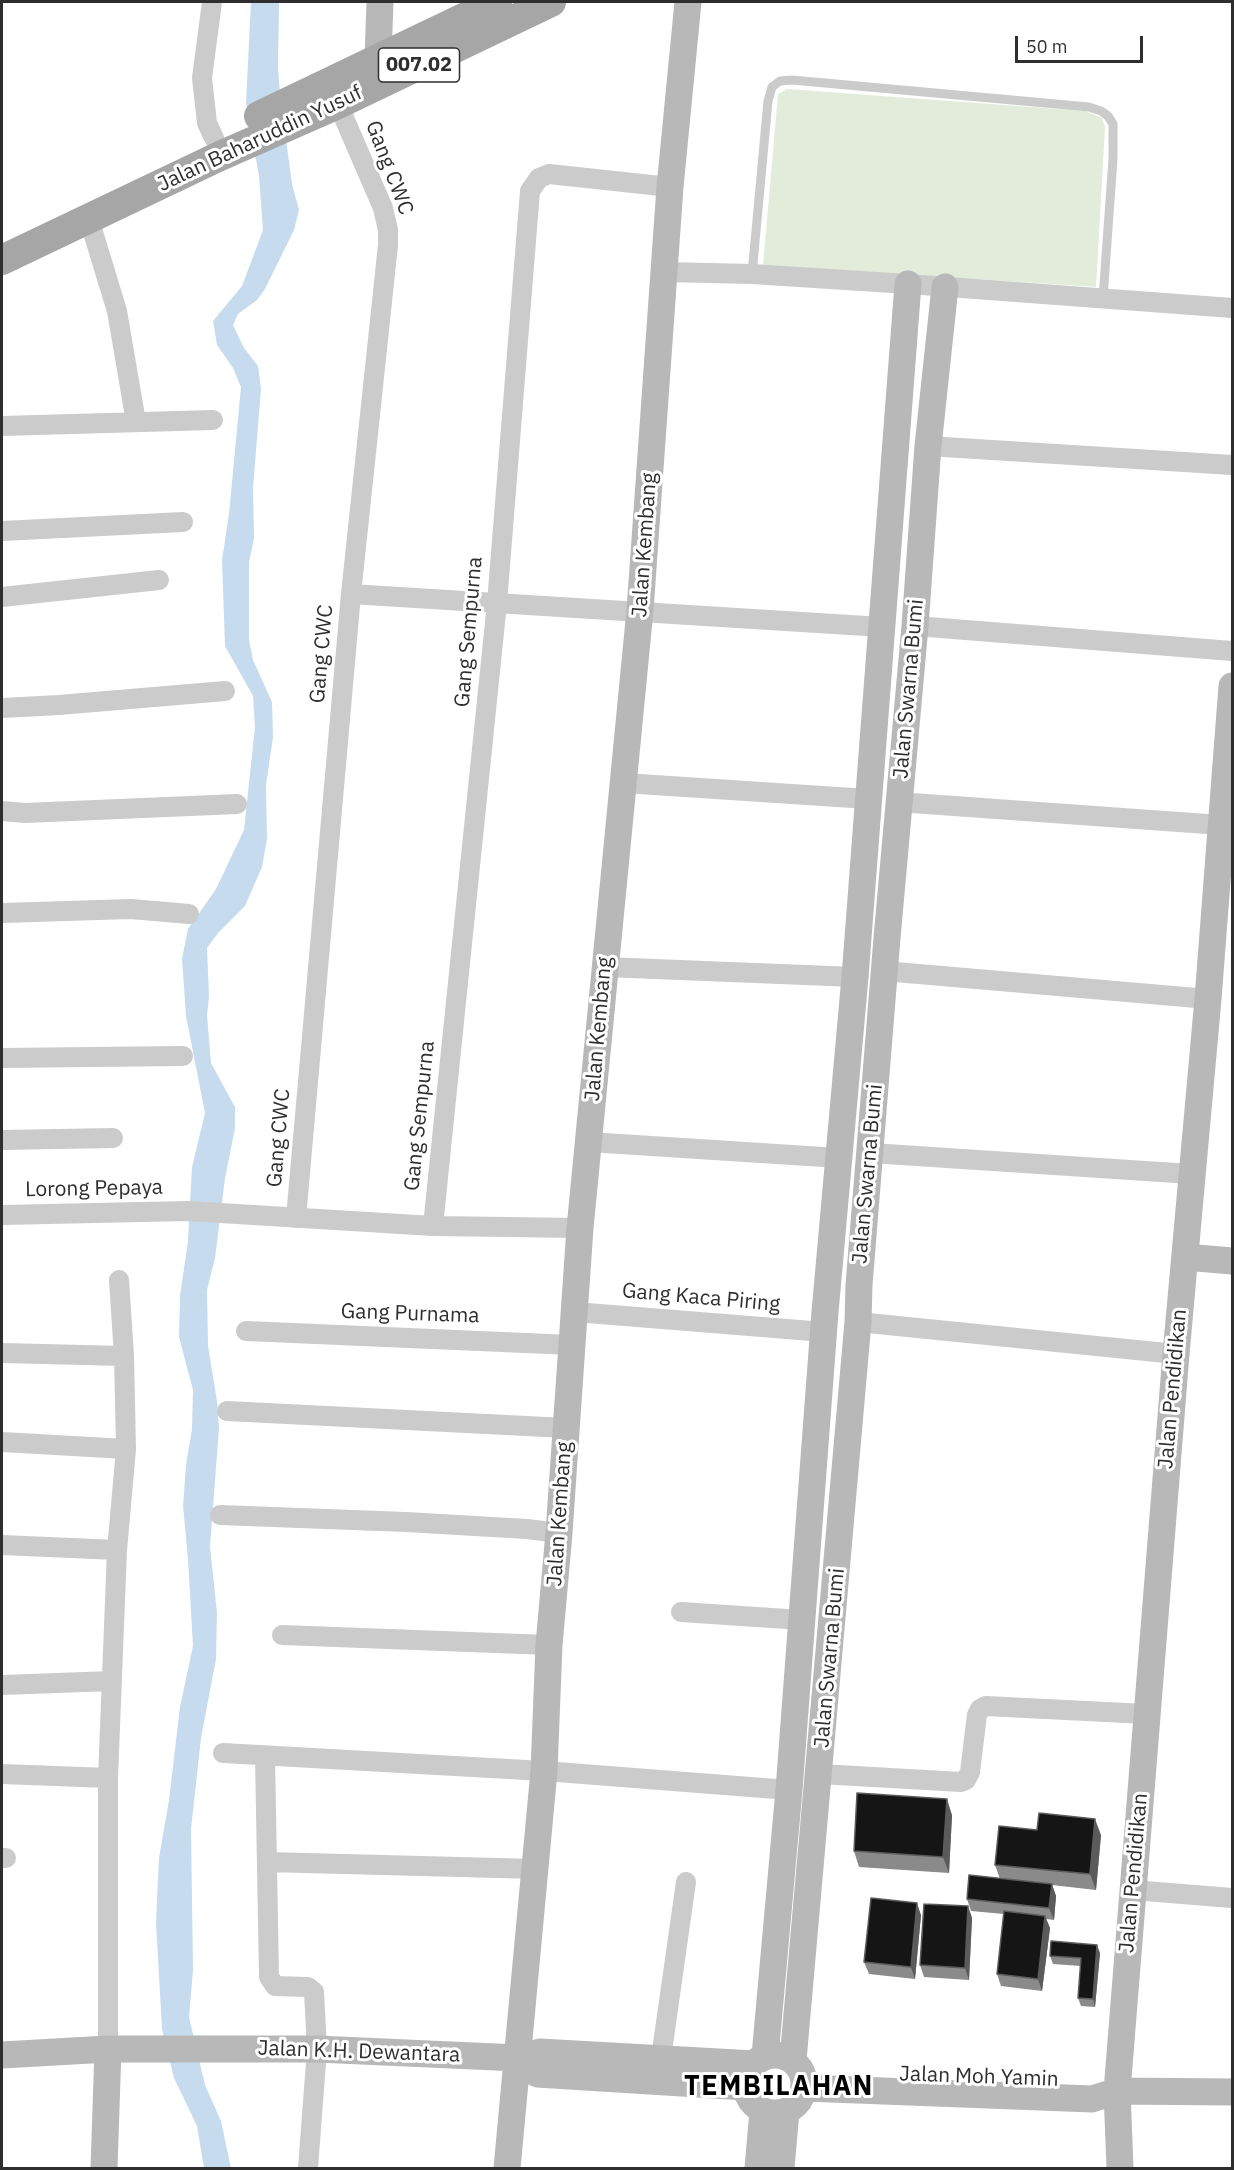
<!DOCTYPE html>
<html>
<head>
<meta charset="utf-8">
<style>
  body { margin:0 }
  #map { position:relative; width:1234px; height:2170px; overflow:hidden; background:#fff; font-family:"IBM Plex Sans",sans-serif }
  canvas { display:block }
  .frame { position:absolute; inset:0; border:3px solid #2e2e2e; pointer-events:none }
  .scale { position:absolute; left:1015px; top:36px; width:128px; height:27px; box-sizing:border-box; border:3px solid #2e2e2e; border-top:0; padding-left:8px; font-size:18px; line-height:21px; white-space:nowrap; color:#2e2e2e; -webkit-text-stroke:4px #fff; paint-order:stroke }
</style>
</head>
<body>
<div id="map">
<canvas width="1234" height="2170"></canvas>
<div class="frame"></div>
<div class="scale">50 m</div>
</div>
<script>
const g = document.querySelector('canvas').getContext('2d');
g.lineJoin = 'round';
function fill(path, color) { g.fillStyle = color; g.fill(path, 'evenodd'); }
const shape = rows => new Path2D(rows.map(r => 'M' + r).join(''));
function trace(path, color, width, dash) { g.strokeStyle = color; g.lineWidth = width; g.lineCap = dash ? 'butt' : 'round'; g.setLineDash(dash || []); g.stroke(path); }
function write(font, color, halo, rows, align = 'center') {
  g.font = font + ' "IBM Plex Sans",sans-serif'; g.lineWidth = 6; g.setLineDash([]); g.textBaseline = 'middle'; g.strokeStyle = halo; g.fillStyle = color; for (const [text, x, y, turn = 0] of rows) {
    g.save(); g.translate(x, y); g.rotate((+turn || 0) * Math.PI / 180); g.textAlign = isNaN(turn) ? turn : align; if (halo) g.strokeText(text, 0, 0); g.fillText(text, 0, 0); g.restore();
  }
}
fill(shape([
  [787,89,1085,111,1102,118,1105,127,1096,287,763,265,778,94]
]), '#e3ecdb');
fill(shape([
  [251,2,279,2,278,68,280,95,292,184,299,210,294,230,265,289,257,300,238,314,233,325,244,348,258,366,261,389,253,488,254,538,249,562,249,640,253,660,272,702,273,737,266,785,267,839,262,867,245,906,218,933,207,948,209,997,207,1015,211,1063,235,1107,235,1128,225,1178,215,1258,207,1290,208,1346,217,1401,219,1428,210,1547,217,1613,216,1659,201,1738,191,1829,193,1970,189,2017,205,2085,221,2121,231,2168,204,2168,197,2126,174,2078,162,2029,156,1922,159,1858,169,1800,180,1707,193,1646,188,1559,183,1506,186,1465,192,1429,193,1390,179,1337,180,1296,188,1241,192,1167,205,1113,186,1016,182,959,188,929,216,889,244,830,255,727,253,696,225,646,222,560,229,514,241,387,233,368,217,345,213,321,242,286,263,230,259,176,246,103]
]), '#c6dbed');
trace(shape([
  [752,274,768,101,772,87,780,81,792,80,1089,107,1101,111,1108,116,1113,124,1113,159,1103,298]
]), '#cbcbcb', 9);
trace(shape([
  [212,2,202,78,207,123,214,138],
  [89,219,117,311,136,422],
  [666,272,752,274,908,284,1232,308],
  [2,426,213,420],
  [928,446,1232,465],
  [2,531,183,522],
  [351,594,882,627],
  [2,597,159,580],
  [915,626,1232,651],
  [2,708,59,705,225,691],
  [624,783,868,799],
  [898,802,1221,825],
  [2,811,25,813,237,804],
  [2,913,131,909,189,914],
  [605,967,855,977],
  [884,971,1208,999],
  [2,1058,183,1056],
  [2,1140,113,1138],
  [589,1142,839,1158],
  [871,1153,1191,1174],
  [2,1215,188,1211,433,1226,580,1228],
  [296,1218,351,594,388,245,388,230,383,208,338,104],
  [433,1226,497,603,530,191,539,178,549,174,670,187],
  [575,1312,824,1332],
  [858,1322,1176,1354],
  [246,1331,572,1345],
  [2,1353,124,1356],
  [227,1411,566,1428],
  [2,1442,126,1449],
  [220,1515,406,1522,527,1529,559,1533],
  [2,1545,117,1550],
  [681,1612,802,1620],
  [282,1635,549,1645],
  [2,1685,112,1681],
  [223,1753,544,1771,789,1790],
  [265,1756,269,1977,275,1986,308,1987,314,1992,317,2049,308,2168],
  [2,1774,108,1778],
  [820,1774,961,1782,966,1780,970,1772,977,1715,980,1709,986,1706,1146,1714],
  [2,1858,6,1858],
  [267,1862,536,1869],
  [1132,1890,1232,1898],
  [108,2049,108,1778,117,1550,126,1449,124,1356,119,1280],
  [661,2058,686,1882]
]), '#cbcbcb', 20);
trace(shape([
  [378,58,380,2],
  [1185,1257,1232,1261],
  '746 2084a29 29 0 1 1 58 0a29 29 0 1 1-58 0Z',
  [2,2055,108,2049,317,2049,518,2058,540,2052,754,2064],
  [765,2056,789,1790,825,1312,855,977,908,284],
  [518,2058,537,2074,746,2087],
  [793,2060,858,1322,859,1285,887,938,915,626,928,446,945,287],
  [805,2088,1092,2099,1117,2091,1232,2092],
  [104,2168,108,2049],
  [507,2168,544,1771,549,1645,559,1533,580,1228,640,610,670,187,688,2],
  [758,2168,763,2111],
  [781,2168,786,2111],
  [1120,2168,1117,2091,1176,1354,1208,999,1232,686]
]), '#b8b8b8', 27);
trace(shape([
  [259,116,497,2],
  [2,260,220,156,338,104,551,2]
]), '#a6a6a6', 30);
fill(shape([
  [952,1815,949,1873,859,1867,854,1851],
  [1037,1830,1101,1835,1096,1890,1052,1885,1056,1896,1054,1920,1046,1919,1050,1928,1042,1991,1001,1986,997,1974,1004,1914,971,1911,967,1899,1000,1879,995,1865],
  [968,1906,972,1918,969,1980,924,1977,920,1965],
  [921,1915,915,1979,869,1974,864,1962],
  [1100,1953,1095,2007,1081,2006,1078,1998,1081,1966,1053,1964,1050,1956]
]), '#8a8a8a');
fill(shape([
  [947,1799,952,1815,949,1873,943,1857],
  [1095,1819,1101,1835,1096,1890,1090,1874],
  [1052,1884,1056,1896,1054,1920,1049,1908],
  [917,1903,921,1915,915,1979,911,1967],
  [968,1906,972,1918,969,1980,965,1968],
  [1045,1916,1050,1928,1042,1991,1038,1979],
  [1097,1945,1100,1953,1095,2007,1093,1999]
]), '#5b5b5b');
const building = shape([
  [857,1793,947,1799,943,1857,854,1851,857,1793],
  [1039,1813,1095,1819,1090,1874,995,1865,999,1826,1037,1830,1039,1813],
  [969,1875,1052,1884,1049,1908,967,1899,969,1875],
  [871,1898,917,1903,911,1967,864,1962,871,1898],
  [924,1904,968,1906,965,1968,920,1965,924,1904],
  [1004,1911,1045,1916,1038,1979,997,1974,1004,1911],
  [1051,1941,1097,1945,1093,1999,1078,1998,1081,1958,1050,1956,1051,1941]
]);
fill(building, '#151515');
trace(building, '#5b5b5b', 1.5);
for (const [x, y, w] of [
  [419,65,81]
]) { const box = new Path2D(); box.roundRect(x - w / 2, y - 17, w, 34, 4.5); g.fillStyle = '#fff'; g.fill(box); trace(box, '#2e2e2e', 1.5); }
write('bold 20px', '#2e2e2e', null, [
  ["007.02",419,65]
]);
write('21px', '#2e2e2e', '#fff', [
  ["Jalan Baharuddin Yusuf",260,139,-25],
  ["Gang CWC",389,168,69],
  ["Jalan Kembang",645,545,-86],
  ["Gang Sempurna",469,632,-85],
  ["Gang CWC",322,654,-85],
  ["Jalan Swarna Bumi",909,689,-85],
  ["Jalan Kembang",599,1029,-85],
  ["Gang Sempurna",420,1116,-84],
  ["Gang CWC",279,1138,-85],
  ["Jalan Swarna Bumi",868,1174,-85],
  ["Lorong Pepaya",94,1189,-1],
  ["Gang Kaca Piring",701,1298,5],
  ["Gang Purnama",410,1314,2],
  ["Jalan Pendidikan",1173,1389,-85],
  ["Jalan Kembang",560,1514,-86],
  ["Jalan Swarna Bumi",830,1658,-85],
  ["Jalan Pendidikan",1134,1873,-85],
  ["Jalan K.H. Dewantara",359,2052,2],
  ["Jalan Moh Yamin",979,2077,2]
]);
g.letterSpacing = '1.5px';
write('bold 27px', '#000', '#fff', [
  ["TEMBILAHAN",779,2087]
]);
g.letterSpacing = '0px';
</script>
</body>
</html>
